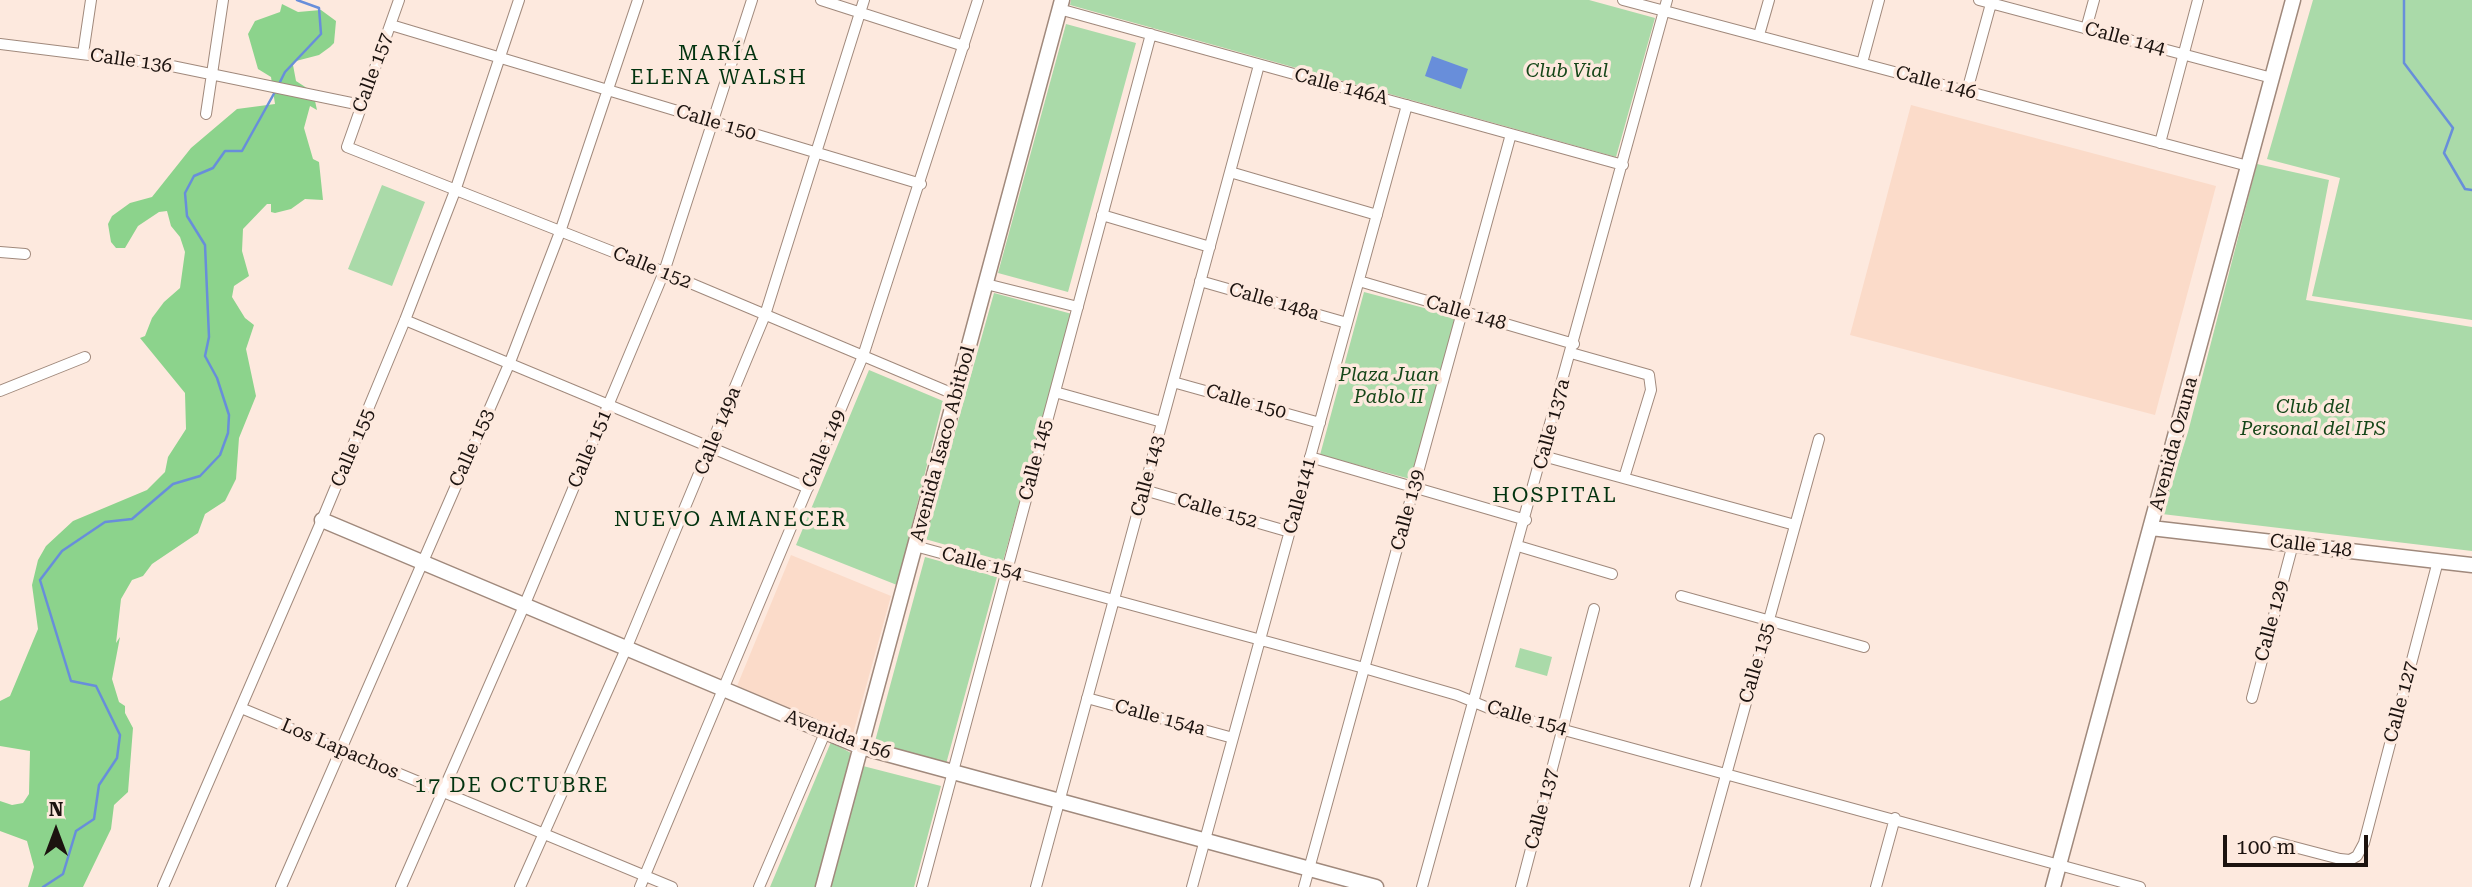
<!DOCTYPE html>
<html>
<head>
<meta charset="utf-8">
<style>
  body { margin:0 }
  #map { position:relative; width:2472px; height:887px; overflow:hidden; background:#fde9de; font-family:"Roboto Serif",serif }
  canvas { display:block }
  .north { position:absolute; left:21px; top:796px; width:70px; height:70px; -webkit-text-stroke:5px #fde9de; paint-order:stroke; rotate:0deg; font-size:19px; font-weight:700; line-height:28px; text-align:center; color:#1c130f }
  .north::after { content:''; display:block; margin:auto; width:24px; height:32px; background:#1c130f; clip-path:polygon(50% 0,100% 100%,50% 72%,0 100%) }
  .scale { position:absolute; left:2223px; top:835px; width:145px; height:32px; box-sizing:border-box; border:4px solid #1c130f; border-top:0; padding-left:9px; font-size:21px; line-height:24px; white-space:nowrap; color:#1c130f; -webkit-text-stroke:5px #fde9de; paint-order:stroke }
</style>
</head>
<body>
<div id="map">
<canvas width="2472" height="887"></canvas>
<div class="north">N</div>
<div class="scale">100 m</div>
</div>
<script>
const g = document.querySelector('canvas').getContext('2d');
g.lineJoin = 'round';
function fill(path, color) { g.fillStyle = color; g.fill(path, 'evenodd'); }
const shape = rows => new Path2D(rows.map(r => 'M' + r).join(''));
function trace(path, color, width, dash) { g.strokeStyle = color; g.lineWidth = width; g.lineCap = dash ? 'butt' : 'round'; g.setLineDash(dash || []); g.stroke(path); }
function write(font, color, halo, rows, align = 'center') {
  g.font = font + ' "Roboto Serif",serif'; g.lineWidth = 7; g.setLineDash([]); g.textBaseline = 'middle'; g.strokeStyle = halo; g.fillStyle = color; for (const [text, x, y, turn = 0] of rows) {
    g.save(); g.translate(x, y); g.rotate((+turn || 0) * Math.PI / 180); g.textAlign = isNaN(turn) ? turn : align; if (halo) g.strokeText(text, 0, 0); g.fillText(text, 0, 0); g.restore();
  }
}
fill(shape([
  [1911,105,2216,186,2155,415,1850,335],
  [791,555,891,596,853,734,737,686]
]), '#fbdbc9');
fill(shape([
  [1071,0,1589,0,1655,18,1616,157,1070,5],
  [2313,0,2472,0,2472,320,2312,296,2340,178,2267,159],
  [1066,24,1136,43,1068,292,998,273],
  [2257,164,2329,180,2306,300,2472,327,2472,551,2162,514,2188,432],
  [382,185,425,202,392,286,348,269],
  [1364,292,1458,317,1414,480,1320,455],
  [994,293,1072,314,1003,561,925,539],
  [869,370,943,401,897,585,796,545],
  [925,557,997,577,946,764,874,745],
  [1520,648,1552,657,1547,676,1515,667],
  [831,742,851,753,815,887,770,887],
  [863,766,941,786,914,887,831,887]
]), '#aadaa9');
fill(shape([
  [282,4,298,12,321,10,336,21,334,43,330,47,319,55,296,61,293,65,296,81,313,92,317,110,310,106,304,128,313,159,319,162,323,200,305,199,291,209,275,213,271,212,271,204,267,204,243,229,242,251,249,276,234,286,232,297,245,318,254,325,246,349,256,396,239,438,236,479,225,501,205,514,198,533,152,564,143,576,132,580,121,599,116,643,120,637,112,679,119,702,125,706,125,713,133,728,128,792,114,805,111,829,83,887,28,887,34,867,27,841,0,831,0,801,12,805,23,803,29,794,30,751,0,746,0,701,10,696,38,629,32,585,38,560,46,546,73,521,147,490,165,472,168,457,186,429,185,393,140,338,145,336,152,318,164,302,180,288,185,252,180,237,171,226,167,211,159,212,138,226,125,248,116,248,111,242,108,224,112,216,130,203,152,197,191,148,237,109,275,104,271,77,258,69,248,34,255,21,280,12]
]), '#8cd38c');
fill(shape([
  [1432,56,1468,69,1461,89,1425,76]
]), '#688eda');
trace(shape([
  [2404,0,2404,63,2453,128,2444,153,2465,189,2472,190],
  [279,84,285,72,321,34,319,8,297,0],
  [43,887,63,874,76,831,94,819,99,785,117,758,120,735,96,686,71,681,40,580,62,551,105,522,132,519,173,484,200,476,220,455,228,433,229,415,217,378,205,356,209,337,205,245,187,216,185,193,194,176,213,168,225,151,242,151,276,90]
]), '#688eda', 2.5);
const street = shape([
  [399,0,347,147,664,272,956,395],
  [821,0,964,46],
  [1623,0,2248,166],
  [1979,0,2272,78],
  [1059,9,1623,165],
  [391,25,921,184],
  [2086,29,2094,0],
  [1759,35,1769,0],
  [0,44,162,64,361,105],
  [83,54,91,0],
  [1862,63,1879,0],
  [1967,91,1992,0],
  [206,114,223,0],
  [2160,143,2198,0],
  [1230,172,1377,215],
  [1102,215,1210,247],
  [0,252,25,254],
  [1200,281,1347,323],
  [1359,281,1574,344],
  [986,284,1078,307],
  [405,320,808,488],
  [1571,353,1649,375,1651,390,1624,478],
  [1173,382,1320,423],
  [0,391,85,357],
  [1055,392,1162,422],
  [1543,456,1795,525],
  [1310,457,1526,520],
  [1144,490,1290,532],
  [915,546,1364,668,1457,695,1498,712,2140,887],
  [1518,546,1612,574],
  [1681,596,1864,647],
  [1087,698,1233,738],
  [2252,698,2293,544],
  [241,708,672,887],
  [2275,842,2340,859,2350,860,2357,856,2364,843,2438,561],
  [163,887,322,520,405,320,455,191,519,0],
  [281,887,510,362,560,232,638,0],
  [401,887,524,606,664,272,752,0],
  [520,887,626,649,765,315,864,0],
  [640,887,863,356,978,0],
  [759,887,825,733],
  [922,887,1151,34],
  [1036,887,1259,65],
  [1192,887,1407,105],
  [1304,887,1511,134],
  [1422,887,1667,0],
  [1521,887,1594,609],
  [1695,887,1819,439],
  [1876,887,1895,818]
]);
const secondary = shape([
  [322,520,861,747,1376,887],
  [2151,528,2472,565],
  [823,887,1062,0],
  [2053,887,2293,0]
]);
trace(street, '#a0897c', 12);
trace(secondary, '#a0897c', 17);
trace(street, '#fff', 10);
trace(secondary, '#fff', 14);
write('19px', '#1c130f', '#fde9de', [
  ["Calle 144",2125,39,15],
  ["Calle 136",131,61,8],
  ["Calle 157",373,73,-70],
  ["Calle 146",1936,83,15],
  ["Calle 146A",1341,87,15],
  ["Calle 150",716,123,17],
  ["Calle 152",652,268,22],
  ["Calle 148a",1274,302,16],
  ["Calle 148",1466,313,16],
  ["Calle 150",1246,402,16],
  ["Calle 137a",1552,424,-75],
  ["Calle 149a",718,431,-68],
  ["Avenida Isaco Abitbol",943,444,-75],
  ["Avenida Ozuna",2174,444,-75],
  ["Calle 155",353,448,-67],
  ["Calle 153",472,448,-66],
  ["Calle 151",590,449,-67],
  ["Calle 149",824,449,-67],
  ["Calle 145",1036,460,-75],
  ["Calle 143",1148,476,-75],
  ["Calle141",1300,496,-75],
  ["Calle 139",1408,510,-75],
  ["Calle 152",1217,511,16],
  ["Calle 148",2311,546,7],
  ["Calle 154",982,564,15],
  ["Calle 129",2272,621,-75],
  ["Calle 135",1757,663,-74],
  ["Calle 127",2401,702,-75],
  ["Calle 154a",1160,718,15],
  ["Calle 154",1527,718,16],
  ["Avenida 156",838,735,20],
  ["Los Lapachos",340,749,23],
  ["Calle 137",1542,809,-75]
]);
write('italic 19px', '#154618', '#fde9de', [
  ["Club Vial",1567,71],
  ["Plaza Juan",1389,375],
  ["Pablo II",1389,397],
  ["Club del",2313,407],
  ["Personal del IPS",2313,429]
]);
g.letterSpacing = '2px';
write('21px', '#02330f', '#fde9de', [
  ["MARÍA",719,54],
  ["ELENA WALSH",719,78],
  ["HOSPITAL",1555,496],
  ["NUEVO AMANECER",731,520],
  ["17 DE OCTUBRE",512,786]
]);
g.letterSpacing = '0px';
</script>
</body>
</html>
